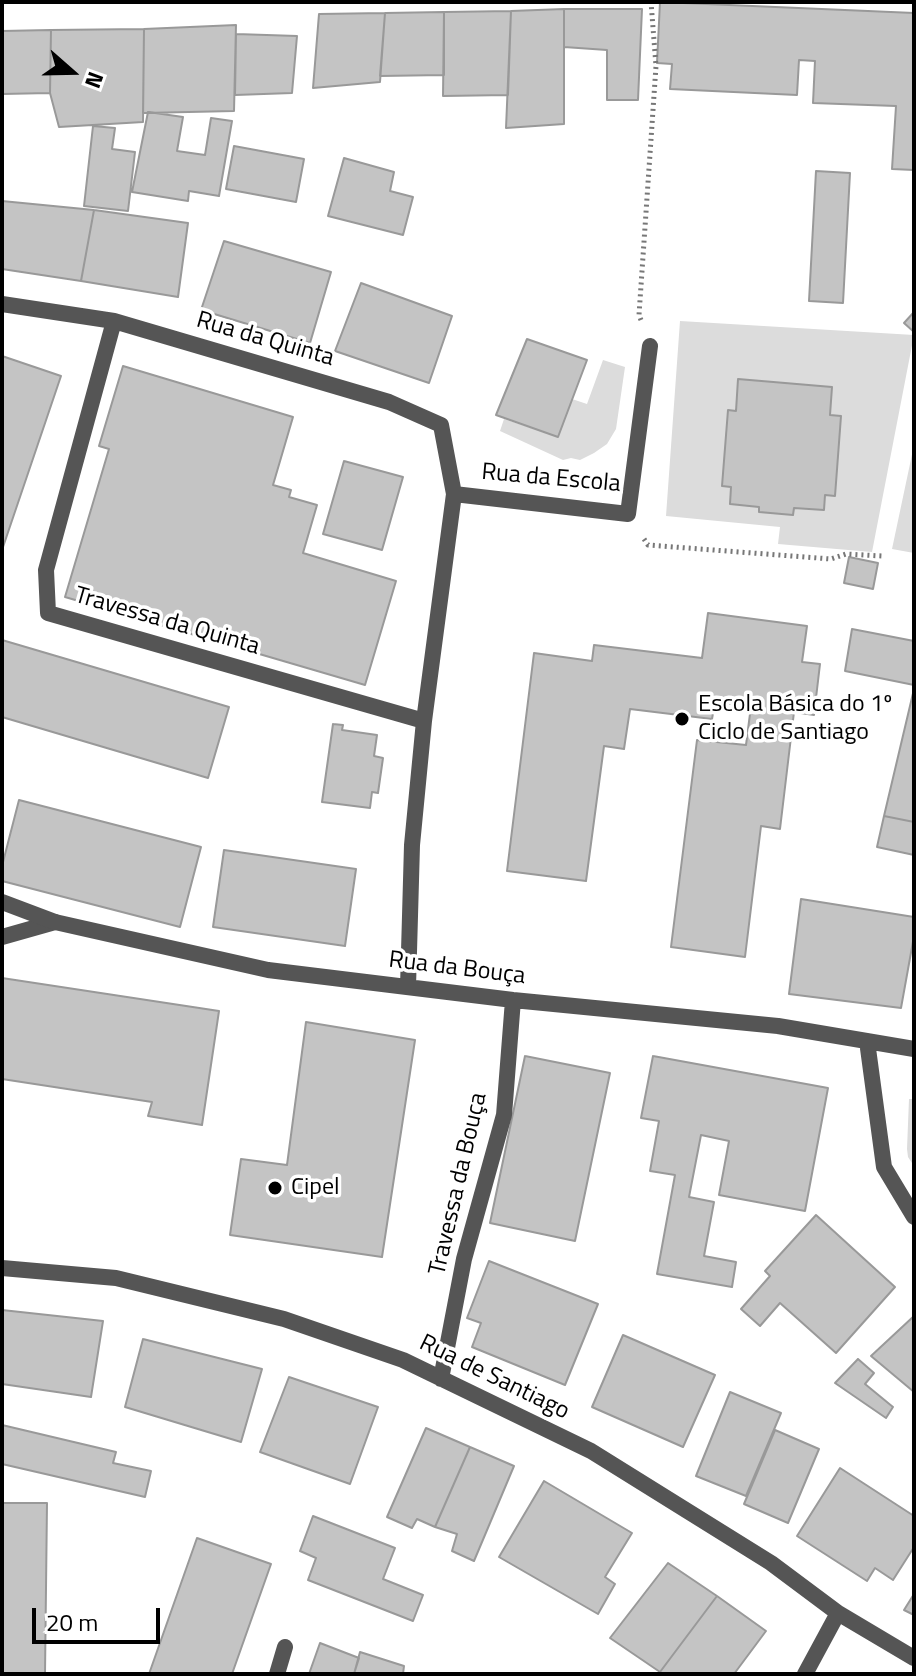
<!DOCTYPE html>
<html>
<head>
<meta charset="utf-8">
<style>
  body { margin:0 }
  #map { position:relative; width:916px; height:1676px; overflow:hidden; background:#fff; font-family:"Titillium Web",sans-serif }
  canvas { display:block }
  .frame { position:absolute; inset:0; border:4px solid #000; pointer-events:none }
  .north { position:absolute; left:32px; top:32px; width:80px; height:80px; -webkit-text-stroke:6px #fff; paint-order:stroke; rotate:110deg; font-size:22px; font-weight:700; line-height:32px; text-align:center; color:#000 }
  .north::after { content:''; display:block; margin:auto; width:28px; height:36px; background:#000; clip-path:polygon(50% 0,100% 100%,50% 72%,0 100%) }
  .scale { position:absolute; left:32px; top:1608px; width:128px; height:36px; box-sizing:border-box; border:4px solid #000; border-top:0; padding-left:10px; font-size:24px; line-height:28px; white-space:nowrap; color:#000; -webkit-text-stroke:6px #fff; paint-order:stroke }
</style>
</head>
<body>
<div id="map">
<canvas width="916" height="1676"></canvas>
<div class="frame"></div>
<div class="north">N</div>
<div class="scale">20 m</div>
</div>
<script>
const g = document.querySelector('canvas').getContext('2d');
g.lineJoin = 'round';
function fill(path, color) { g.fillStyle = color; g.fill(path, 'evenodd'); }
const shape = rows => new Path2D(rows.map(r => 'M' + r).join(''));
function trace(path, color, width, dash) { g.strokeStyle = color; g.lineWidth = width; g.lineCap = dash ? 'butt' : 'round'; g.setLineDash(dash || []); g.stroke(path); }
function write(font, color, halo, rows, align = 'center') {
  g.font = font + ' "Titillium Web",sans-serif'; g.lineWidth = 7; g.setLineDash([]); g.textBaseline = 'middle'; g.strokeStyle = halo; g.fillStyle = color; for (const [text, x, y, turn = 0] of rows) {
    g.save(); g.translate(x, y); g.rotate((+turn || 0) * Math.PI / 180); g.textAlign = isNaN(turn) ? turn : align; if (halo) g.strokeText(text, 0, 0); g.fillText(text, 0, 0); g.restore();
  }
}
fill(shape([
  [680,321,914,335,872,552,778,544,780,527,666,516],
  [603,360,625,367,616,429,607,444,594,453,580,460,571,458,563,460,500,431,504,419,558,437,572,399,587,404],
  [914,445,914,553,892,549],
  [909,1099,914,1099,914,1166,908,1157,907,1149]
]), '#dcdcdc');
const building = shape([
  [660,2,914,13,914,170,892,169,896,106,813,103,815,61,799,60,797,95,670,89,672,64,657,63,660,2],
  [564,9,564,124,506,128,511,11,564,9],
  [564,9,642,9,638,100,607,100,607,50,564,47,564,9],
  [511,11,508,95,443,96,444,12,511,11],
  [444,12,444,75,380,76,385,13,444,12],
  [385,13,380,82,313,88,319,14,385,13],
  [236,25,234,111,143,113,144,29,236,25],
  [144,29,143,122,59,127,50,93,51,30,144,29],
  [51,30,50,93,2,94,2,31,51,30],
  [236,34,297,36,292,93,235,95,236,34],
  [148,112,183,117,177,151,205,155,211,118,232,121,219,196,189,191,188,201,132,192,148,112],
  [93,126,115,128,112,149,135,152,128,211,84,206,93,126],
  [234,146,304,159,296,202,226,189,234,146],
  [344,158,394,172,390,191,413,197,403,235,328,216,344,158],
  [816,171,850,173,843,303,809,301,816,171],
  [2,201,94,210,81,281,2,269,2,201],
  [94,210,188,223,178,297,81,281,94,210],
  [224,241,331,272,310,343,201,310,224,241],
  [361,283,452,316,429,383,335,351,361,283],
  [914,312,914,332,904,323,914,312],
  [527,339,587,360,558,437,496,415,527,339],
  [2,356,61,376,2,550,2,356],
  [123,366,293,417,273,485,291,490,289,497,317,505,303,553,396,581,365,685,65,597,109,449,99,446,123,366],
  [738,379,832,387,830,415,841,416,835,496,825,495,824,510,794,508,793,515,759,512,759,507,730,504,731,487,722,486,728,410,736,411,738,379],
  [344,461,403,477,382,550,323,534,344,461],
  [849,557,878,563,873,589,844,583,849,557],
  [708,613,807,626,802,662,820,664,814,715,794,712,780,829,761,826,745,957,671,947,697,740,746,745,751,706,715,702,712,719,630,709,624,749,604,746,586,881,507,871,534,653,592,661,594,645,702,658,708,613],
  [852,629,914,641,914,685,845,671,852,629],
  [2,640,229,707,208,778,2,717,2,640],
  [914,689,914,822,884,816,914,689],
  [333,724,343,725,342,730,377,735,374,756,383,758,378,793,372,792,370,808,322,802,333,724],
  [19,800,201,847,180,927,2,881,2,866,19,800],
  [884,816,914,822,914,855,877,847,884,816],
  [224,850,356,869,345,946,213,927,224,850],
  [801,899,914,917,914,936,901,1008,789,994,801,899],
  [2,978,219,1011,202,1125,148,1116,152,1102,2,1079,2,978],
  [306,1022,415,1040,382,1257,230,1235,241,1159,287,1165,306,1022],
  [525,1056,610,1073,575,1241,490,1223,525,1056],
  [653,1056,828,1088,805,1211,719,1195,729,1141,701,1135,689,1197,714,1202,704,1256,736,1262,732,1287,657,1274,675,1175,650,1171,659,1121,641,1118,653,1056],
  [816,1215,895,1287,836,1353,780,1303,760,1326,741,1309,770,1276,765,1271,816,1215],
  [489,1261,598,1304,565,1385,472,1347,481,1323,467,1318,489,1261],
  [2,1310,103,1321,91,1397,2,1384,2,1310],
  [914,1316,914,1392,871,1356,914,1316],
  [623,1335,715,1375,683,1447,592,1407,623,1335],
  [143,1339,262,1369,241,1442,125,1407,143,1339],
  [858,1359,874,1373,865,1384,893,1407,886,1418,835,1383,858,1359],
  [289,1377,378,1407,350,1484,260,1452,289,1377],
  [730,1392,781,1413,746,1496,696,1476,730,1392],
  [2,1425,116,1452,113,1463,151,1471,145,1497,2,1464,2,1425],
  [426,1428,470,1447,435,1527,417,1519,412,1528,387,1517,426,1428],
  [775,1430,819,1449,788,1523,744,1504,775,1430],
  [470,1447,514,1466,474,1561,452,1551,457,1534,435,1527,470,1447],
  [840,1468,914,1516,914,1547,893,1580,875,1568,867,1581,797,1536,840,1468],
  [544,1481,632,1533,605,1577,615,1584,598,1614,499,1557,544,1481],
  [2,1503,47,1503,45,1674,2,1674,2,1503],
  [313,1516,395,1548,383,1579,423,1595,413,1621,308,1580,316,1558,300,1551,313,1516],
  [197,1538,271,1564,232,1674,149,1674,197,1538],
  [668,1563,717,1596,660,1672,610,1638,668,1563],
  [914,1594,914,1615,904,1610,914,1594],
  [717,1596,766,1631,734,1674,662,1674,660,1672,717,1596],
  [320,1643,359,1658,354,1674,309,1674,320,1643],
  [360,1652,404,1666,403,1674,354,1674,360,1652]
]);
fill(building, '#c4c4c4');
trace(building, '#999', 2);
trace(shape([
  [641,320,639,315,656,66,651,2],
  [644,539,648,545,831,559,846,554,882,556]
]), '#777', 5, [2, 4]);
trace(shape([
  [2,937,55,922]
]), '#555', 16);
trace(shape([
  [2,304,114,321,389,402,441,425,454,494,424,721,412,845,408,987],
  [114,321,46,570,48,613,424,721],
  [454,494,628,514,650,346],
  [2,902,55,922,268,970,513,1000,778,1026,914,1049],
  [867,1041,884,1167,914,1217],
  [2,1268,116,1278,284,1319,403,1360,591,1451,771,1563,838,1613,914,1658],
  [441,1379,464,1259,504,1115,513,1000],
  [277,1674,285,1647],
  [805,1674,838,1613]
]), '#555', 16);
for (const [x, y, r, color] of [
  [682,719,8,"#000"],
  [275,1188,8,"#000"]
]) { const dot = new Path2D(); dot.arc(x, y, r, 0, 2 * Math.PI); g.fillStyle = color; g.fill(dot); trace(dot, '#fff', 3); }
write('24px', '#000', '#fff', [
  ["Rua da Quinta",265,340,16],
  ["Rua da Escola",551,479,5],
  ["Travessa da Quinta",167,622,16],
  ["Rua da Bouça",457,969,7],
  ["Travessa da Bouça",459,1184,-77],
  ["Rua de Santiago",494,1378,26]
]);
write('24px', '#000', '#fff', [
  ["Escola Básica do 1º",698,705],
  ["Ciclo de Santiago",698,733],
  ["Cipel",291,1188]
], 'left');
</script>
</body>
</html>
